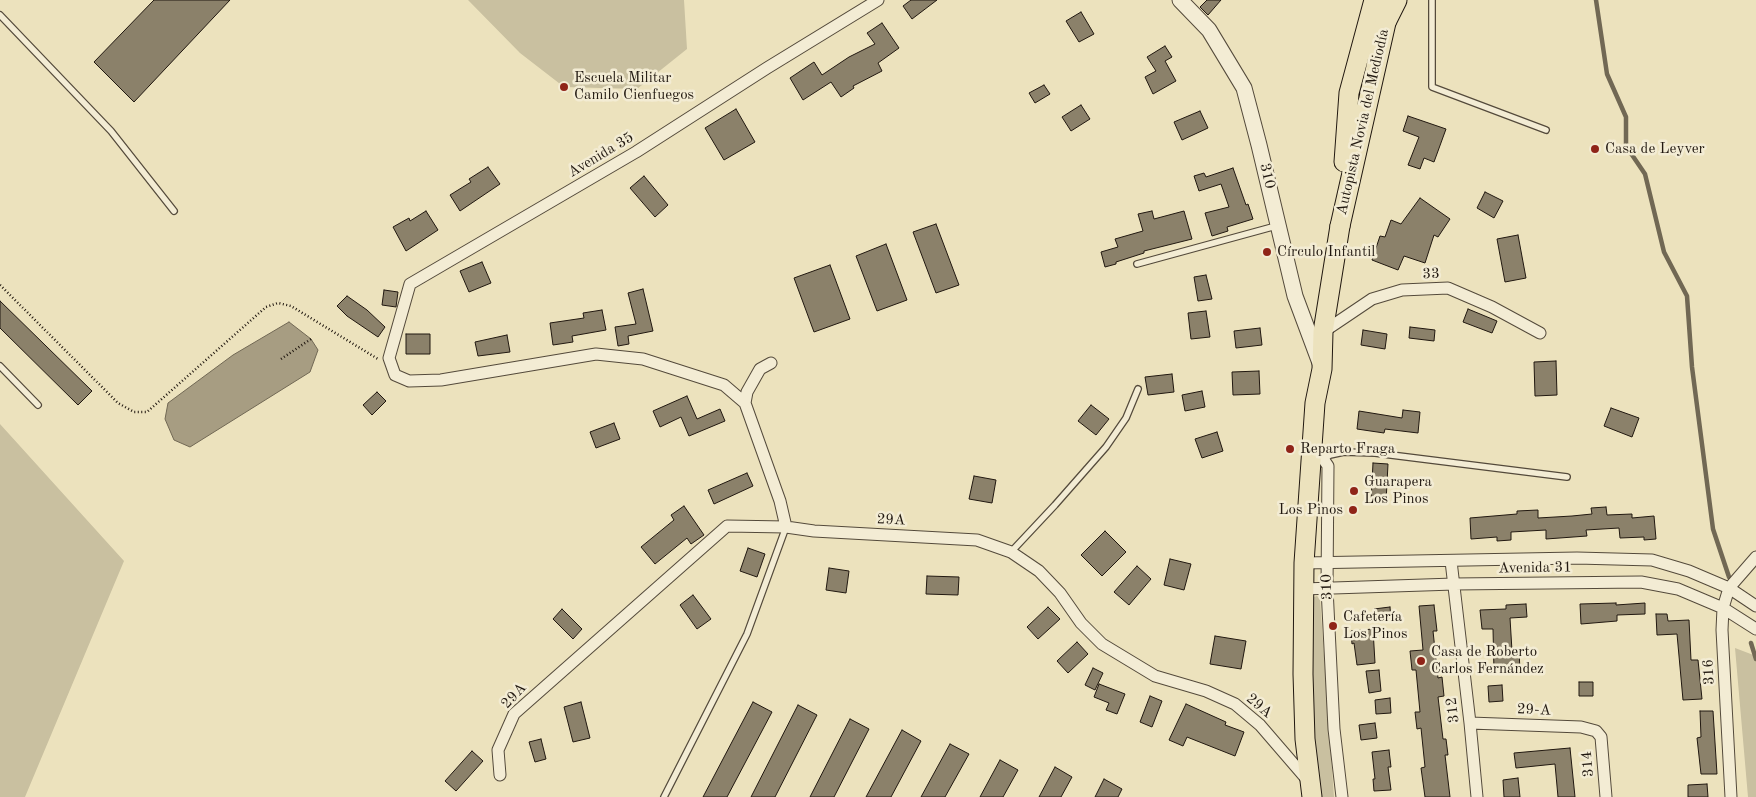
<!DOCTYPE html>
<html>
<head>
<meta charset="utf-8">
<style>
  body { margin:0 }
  canvas { display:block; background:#ece2bd }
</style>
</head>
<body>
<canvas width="1756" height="797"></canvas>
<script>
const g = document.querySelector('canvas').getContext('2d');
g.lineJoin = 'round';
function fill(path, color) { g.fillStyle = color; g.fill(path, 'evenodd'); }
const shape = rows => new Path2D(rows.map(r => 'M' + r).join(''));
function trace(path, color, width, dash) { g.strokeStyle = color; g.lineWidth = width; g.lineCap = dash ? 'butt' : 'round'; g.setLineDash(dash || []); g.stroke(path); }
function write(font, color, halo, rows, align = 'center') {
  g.font = font + ' "Old Standard TT",serif'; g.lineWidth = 5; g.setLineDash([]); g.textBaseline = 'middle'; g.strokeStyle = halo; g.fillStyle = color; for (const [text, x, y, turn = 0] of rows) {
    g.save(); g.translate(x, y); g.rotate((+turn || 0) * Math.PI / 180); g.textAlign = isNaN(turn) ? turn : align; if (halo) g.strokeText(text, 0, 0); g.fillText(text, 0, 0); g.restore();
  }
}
fill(shape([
  [468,0,684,0,687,49,637,89,564,87,520,53],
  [0,424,124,561,25,797,0,797],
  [1317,596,1320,599,1334,797,1321,797,1314,730,1309,600,1310,598],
  [1735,648,1756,656,1756,797,1748,797]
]), '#c9c0a0');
const water = shape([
  [289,322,311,339,318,350,310,372,190,447,174,440,165,419,168,403,233,355,289,322]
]);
fill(water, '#a79d82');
trace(water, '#716854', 1);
trace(shape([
  [1596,0,1607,74,1626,117,1626,146,1645,174,1664,252,1687,296,1692,367,1713,529,1729,577],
  [1751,643,1756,659]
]), '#716854', 4.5);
const building = shape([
  [154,0,230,0,134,102,94,62,154,0],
  [911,0,937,0,912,19,903,6,911,0],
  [1207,0,1221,0,1208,15,1200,7,1207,0],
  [1081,12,1094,34,1079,42,1066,21,1081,12],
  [882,23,899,48,878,63,882,71,853,86,854,88,841,97,831,82,803,100,790,78,814,62,822,75,849,57,875,44,867,33,882,23],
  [1165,46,1172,57,1165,61,1176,81,1153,94,1145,77,1156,71,1147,57,1165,46],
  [1044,85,1050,94,1035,103,1029,93,1044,85],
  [1081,105,1090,119,1071,131,1062,117,1081,105],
  [736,109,755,142,724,160,705,128,736,109],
  [1200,111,1208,128,1182,140,1174,122,1200,111],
  [1408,116,1446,129,1434,162,1424,158,1420,169,1408,165,1419,137,1403,131,1408,116],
  [488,167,500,184,460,211,450,195,471,182,469,179,488,167],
  [1233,168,1246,205,1248,204,1253,219,1227,227,1228,231,1212,236,1205,213,1229,207,1221,184,1199,191,1194,176,1204,173,1206,177,1233,168],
  [644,176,668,205,655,217,630,188,644,176],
  [1485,192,1503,201,1494,218,1477,208,1485,192],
  [1420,198,1450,219,1438,237,1434,235,1425,263,1404,256,1398,270,1372,260,1380,236,1385,237,1391,220,1401,224,1420,198],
  [426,211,438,230,406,251,393,227,409,218,410,221,426,211],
  [1152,211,1154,219,1184,211,1192,239,1144,251,1144,253,1116,262,1116,264,1105,267,1101,252,1118,247,1115,239,1143,231,1138,214,1152,211],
  [936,224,959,285,936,293,913,232,936,224],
  [1518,235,1526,278,1505,282,1497,239,1518,235],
  [886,244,907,300,877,311,856,256,886,244],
  [482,262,491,283,469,292,460,271,482,262],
  [830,265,850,319,814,332,794,278,830,265],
  [1206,275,1212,299,1198,301,1194,277,1206,275],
  [643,289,653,331,628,336,629,344,618,346,615,327,636,324,628,293,643,289],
  [384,290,398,292,396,307,382,305,384,290],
  [347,296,367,310,385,327,378,337,347,316,337,306,347,296],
  [0,301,92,391,78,405,0,328,0,301],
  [1468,309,1497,321,1492,333,1463,322,1468,309],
  [602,310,606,330,572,336,573,342,553,345,550,323,584,318,583,313,602,310],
  [1206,311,1210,337,1191,339,1188,313,1206,311],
  [1410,327,1435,330,1434,341,1409,338,1410,327],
  [1260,328,1262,345,1236,348,1234,331,1260,328],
  [1363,330,1387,334,1385,349,1361,345,1363,330],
  [406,334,430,334,430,354,406,354,406,334],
  [507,335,510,352,478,356,475,342,507,335],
  [1556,361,1557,395,1535,396,1534,362,1556,361],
  [1259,371,1260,394,1233,395,1232,372,1259,371],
  [1172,374,1174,392,1148,395,1145,377,1172,374],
  [1202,391,1205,407,1185,411,1182,395,1202,391],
  [377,392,386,401,372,415,363,405,377,392],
  [687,396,697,419,720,409,725,421,689,436,681,417,660,427,653,411,687,396],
  [1091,405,1109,419,1096,435,1078,421,1091,405],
  [1611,408,1639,418,1632,437,1604,426,1611,408],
  [1403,410,1420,412,1418,433,1385,429,1384,433,1357,429,1359,411,1402,418,1403,410],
  [614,423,620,439,596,448,590,432,614,423],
  [1217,432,1223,451,1202,458,1195,439,1217,432],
  [1373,463,1388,464,1386,502,1371,501,1373,463],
  [747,473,753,486,714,504,708,490,747,473],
  [974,476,996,480,992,503,969,499,974,476],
  [684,506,704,535,691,544,687,538,655,564,641,547,674,520,671,515,684,506],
  [1606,507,1607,515,1632,514,1632,518,1654,516,1656,539,1644,540,1644,537,1620,538,1619,528,1586,530,1587,536,1546,539,1546,530,1511,532,1511,540,1497,541,1497,537,1471,539,1470,518,1517,514,1517,511,1538,510,1538,518,1572,516,1592,514,1591,508,1606,507],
  [1105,531,1126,552,1102,576,1081,555,1105,531],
  [748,548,765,554,757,577,740,571,748,548],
  [1170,559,1191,564,1184,590,1164,585,1170,559],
  [1137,566,1151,579,1129,605,1114,592,1137,566],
  [829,568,849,571,846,593,826,590,829,568],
  [927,576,959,577,958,595,926,594,927,576],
  [693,595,711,619,697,629,680,605,693,595],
  [1616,603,1616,605,1645,603,1645,614,1617,615,1617,621,1581,624,1580,604,1616,603],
  [1526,604,1527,617,1510,618,1512,651,1519,650,1520,671,1494,672,1493,629,1482,629,1480,610,1506,609,1506,605,1526,604],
  [1434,605,1437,631,1433,631,1438,678,1442,677,1444,696,1438,697,1443,739,1446,739,1448,755,1445,755,1450,797,1425,797,1421,768,1425,767,1421,728,1417,729,1415,712,1420,712,1416,670,1412,670,1410,651,1423,650,1419,606,1434,605],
  [1048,607,1060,619,1038,639,1027,627,1048,607],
  [1390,607,1391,619,1375,621,1374,609,1390,607],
  [562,609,582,629,573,639,553,619,562,609],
  [1656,614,1667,614,1668,621,1689,620,1691,660,1698,660,1702,699,1683,700,1677,634,1657,635,1656,614],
  [1373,629,1375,663,1357,665,1354,643,1352,644,1351,631,1373,629],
  [1215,636,1246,641,1241,669,1210,664,1215,636],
  [1077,642,1088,654,1068,673,1057,661,1077,642],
  [1093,668,1103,673,1095,690,1085,685,1093,668],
  [1379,670,1381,691,1369,693,1366,671,1379,670],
  [1579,682,1593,682,1593,696,1579,696,1579,682],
  [1099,684,1125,694,1117,714,1106,710,1109,703,1094,697,1099,684],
  [1502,685,1503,701,1489,702,1488,686,1502,685],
  [1150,696,1162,701,1152,727,1140,722,1150,696],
  [1390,698,1391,713,1376,714,1375,700,1390,698],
  [581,702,590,738,573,742,564,707,581,702],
  [753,702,772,712,727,797,703,797,753,702],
  [1186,704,1226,722,1225,725,1244,732,1235,756,1187,737,1183,746,1169,740,1186,704],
  [798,705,817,715,775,797,751,797,798,705],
  [1700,711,1713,711,1717,774,1701,774,1697,738,1701,737,1700,711],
  [850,719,869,729,834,797,810,797,850,719],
  [1375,723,1377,738,1361,740,1359,725,1375,723],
  [902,730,921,741,891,797,866,797,902,730],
  [541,739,546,759,535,762,529,742,541,739],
  [950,744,969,754,945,797,921,797,950,744],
  [1570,748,1575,797,1558,797,1555,764,1516,768,1514,753,1570,748],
  [1389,750,1391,767,1388,767,1391,790,1374,791,1373,779,1375,779,1372,752,1389,750],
  [472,751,483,761,456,791,445,781,472,751],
  [1000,760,1018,770,1003,797,980,797,1000,760],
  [1055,767,1072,777,1061,797,1039,797,1055,767],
  [1518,778,1520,797,1504,797,1503,780,1518,778],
  [1104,779,1122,789,1118,797,1095,797,1104,779],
  [1707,784,1708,797,1688,797,1688,785,1707,784]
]);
fill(building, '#8b816a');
trace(building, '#211810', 1);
const service = shape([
  [1432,0,1432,87,1546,130],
  [0,15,111,131,174,211],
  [1137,264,1276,226],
  [0,366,38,405],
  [1323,460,1330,455,1344,452,1375,453,1567,477],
  [1011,552,1055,505,1106,447,1126,418,1138,389],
  [664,797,747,634,786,527]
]);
const minor = shape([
  [1323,332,1372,299,1402,290,1448,288,1492,307,1540,333],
  [771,363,760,369,747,392,745,403,780,501,786,527],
  [745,403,724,385,643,359,596,354,441,380,409,381,395,375,389,358,410,284,636,152,767,68,878,0],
  [1313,444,1328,466,1327,588,1334,729,1342,797],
  [1451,561,1470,723,1477,797],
  [1304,563,1577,558,1652,560,1689,571,1729,588,1756,606],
  [1303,589,1454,584,1641,582,1678,589,1723,608,1756,629],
  [1470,723,1581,727,1596,731,1601,737,1606,797],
  [500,775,498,750,514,714,727,526,786,527,814,531,977,540,1011,552,1039,571,1060,593,1081,623,1102,644,1155,676,1206,691,1235,704,1260,725,1310,783],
  [1731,797,1722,630,1723,608,1729,588,1756,557]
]);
const tertiary = shape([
  [1180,0,1209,30,1244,88,1259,145,1295,296,1320,363]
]);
const primary = shape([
  [1312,797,1305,739,1303,674,1304,563,1315,403,1322,369,1323,332,1340,226]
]);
const trunk = shape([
  [1344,162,1349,93,1374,0],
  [1340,226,1390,5]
]);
const motorway = shape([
  [1386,20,1396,0]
]);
trace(service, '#544a3b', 8);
trace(minor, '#544a3b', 13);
trace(tertiary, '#544a3b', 17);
trace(primary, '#211810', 21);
trace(trunk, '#211810', 21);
trace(motorway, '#211810', 23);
trace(shape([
  [0,285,118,403,134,412,147,412,266,307,278,303,291,306,378,359],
  [281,359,311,339]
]), '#211810', 2.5, [1, 2.5]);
trace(service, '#f3ecd4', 5.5);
trace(minor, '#f3ecd4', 11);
trace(tertiary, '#f3ecd4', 15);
trace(primary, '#ece2bd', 19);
trace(trunk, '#ece2bd', 19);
trace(motorway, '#ece2bd', 21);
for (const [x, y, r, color] of [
  [564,87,5,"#8f2418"],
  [1595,149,5,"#8f2418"],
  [1267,252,5,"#8f2418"],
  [1290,449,5,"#8f2418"],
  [1354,491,5,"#8f2418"],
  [1353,510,5,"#8f2418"],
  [1333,626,5,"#8f2418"],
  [1421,661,5,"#8f2418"]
]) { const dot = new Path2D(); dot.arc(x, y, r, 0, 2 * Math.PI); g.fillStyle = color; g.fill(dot); trace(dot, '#f3ecd4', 2); }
write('15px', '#211810', '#f3ecd4', [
  ["Escuela Militar",574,78],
  ["Camilo Cienfuegos",574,95],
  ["Casa de Leyver",1605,149],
  ["Círculo Infantil",1277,252],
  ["Reparto Fraga",1300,449],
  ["Guarapera",1364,482],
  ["Los Pinos",1364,499],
  ["Los Pinos",1343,510,"right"],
  ["Cafetería",1343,617],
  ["Los Pinos",1343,634],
  ["Casa de Roberto",1431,652],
  ["Carlos Fernández",1431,669]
], 'left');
write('15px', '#211810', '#f3ecd4', [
  ["Autopista Novia del Mediodía",1363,122,-77],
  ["Avenida 35",601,155,-31],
  ["310",1267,176,77],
  ["33",1431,274,-2],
  ["29A",891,520,3],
  ["Avenida 31",1535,568,-1],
  ["310",1327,587,-92],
  ["316",1709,672,-93],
  ["29A",514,696,-47],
  ["29A",1259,706,40],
  ["312",1453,710,-97],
  ["29-A",1534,710,2],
  ["314",1588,764,-95]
]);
</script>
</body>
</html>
